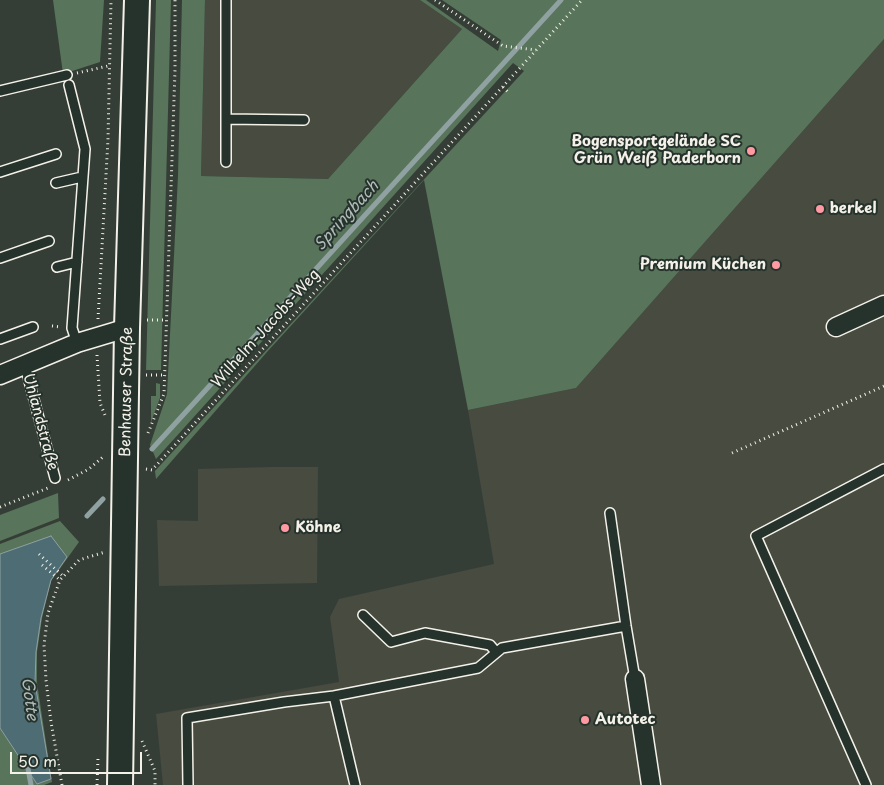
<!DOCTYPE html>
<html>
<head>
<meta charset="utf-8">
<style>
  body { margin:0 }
  #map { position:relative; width:884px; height:785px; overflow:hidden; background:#353e36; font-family:"Playpen Sans",sans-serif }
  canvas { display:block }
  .scale { position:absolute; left:10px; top:752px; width:132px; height:22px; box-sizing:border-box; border:2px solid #f4f1e8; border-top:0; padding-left:6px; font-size:15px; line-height:18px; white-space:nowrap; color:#f4f1e8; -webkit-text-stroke:4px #26332d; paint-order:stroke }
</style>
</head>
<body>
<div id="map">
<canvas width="884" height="785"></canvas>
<div class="scale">50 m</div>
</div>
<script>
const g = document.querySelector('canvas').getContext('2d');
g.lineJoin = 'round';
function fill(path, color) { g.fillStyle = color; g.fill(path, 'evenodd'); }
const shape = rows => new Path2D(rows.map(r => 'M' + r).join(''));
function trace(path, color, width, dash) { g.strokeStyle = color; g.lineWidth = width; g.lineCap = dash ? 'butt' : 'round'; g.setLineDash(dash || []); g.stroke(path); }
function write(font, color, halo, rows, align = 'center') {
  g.font = font + ' "Playpen Sans",sans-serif'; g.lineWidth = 4; g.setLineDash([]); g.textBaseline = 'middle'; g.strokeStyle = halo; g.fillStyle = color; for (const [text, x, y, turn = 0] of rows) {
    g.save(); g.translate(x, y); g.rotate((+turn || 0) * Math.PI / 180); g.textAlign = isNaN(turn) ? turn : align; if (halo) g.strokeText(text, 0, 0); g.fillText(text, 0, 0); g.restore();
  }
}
fill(shape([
  [205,0,420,0,462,29,328,179,201,176],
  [884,39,884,785,163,785,156,714,339,682,330,617,339,599,494,564,468,410,576,388],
  [271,467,318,467,317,583,159,586,157,520,198,521,198,469]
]), '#474b40');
fill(shape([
  [53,0,104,0,100,62,63,74],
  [156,0,171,0,161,370,146,370],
  [182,0,205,0,201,176,328,179,462,29,420,0,426,0,498,51,501,40,442,0,884,0,884,39,576,388,468,410,424,180,267,352,156,479,155,471,524,71,513,63,156,459,150,445,167,394,178,176],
  [156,383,160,384,160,398,151,422,151,396,156,396],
  [58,493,59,518,0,541,0,515],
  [60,521,79,542,51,581,42,618,37,652,37,683,52,782,44,785,0,785,0,728,37,784,51,779,35,683,36,652,41,618,51,580,67,557,51,537,0,554,0,544]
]), '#58745a');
const water = shape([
  [51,536,67,557,51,580,41,618,36,652,35,683,51,779,37,784,0,728,0,554,51,536]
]);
fill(water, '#4d6c74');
trace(water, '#90a1a2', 1);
trace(shape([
  [152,449,561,0],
  [87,516,103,499],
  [27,763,31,785]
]), '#90a1a2', 5);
const lane = shape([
  [69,85,85,149,72,328,77,343],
  [0,91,67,75],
  [226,119,304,120],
  [226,162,226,0],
  [0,172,56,154],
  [56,183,82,177],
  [0,258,49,241],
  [57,267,77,262],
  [0,339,33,327],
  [25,366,55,478],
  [610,513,626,626,635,679],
  [363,615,391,642,425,633,490,645,496,652],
  [188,785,187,718,284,702,334,696],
  [355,785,334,696,478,668,502,648,626,626],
  [866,785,756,536,884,469]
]);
const street = shape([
  [836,327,884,305],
  [0,375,77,343,127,328],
  [635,679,651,785]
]);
const secondary = shape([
  [120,785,127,328,137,0]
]);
trace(lane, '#f4f1e8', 12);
trace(street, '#f4f1e8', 21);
trace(secondary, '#f4f1e8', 28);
trace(shape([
  [435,0,503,46,536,50],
  [77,73,108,66],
  [503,87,509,93],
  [98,319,108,139,111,0],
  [147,320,166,320],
  [52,326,61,327],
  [97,355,100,403,105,415],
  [146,375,165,375],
  [148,433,164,394,175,70,175,0],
  [732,453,884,386],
  [146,469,152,470,582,0],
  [68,480,89,469,104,456],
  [0,507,48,488],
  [39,554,63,576],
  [42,565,60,580],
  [142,741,155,771,155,785],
  [62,785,51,722,46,680,44,645,48,613,60,580,79,560,105,552],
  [97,785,98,758]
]), '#f4f1e8', 3, [1, 4]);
trace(lane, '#26332d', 9);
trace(street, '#26332d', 18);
trace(secondary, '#26332d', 24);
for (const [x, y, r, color] of [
  [751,151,5,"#ff9aa2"],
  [820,209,5,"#ff9aa2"],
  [776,265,5,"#ff9aa2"],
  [285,528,5,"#ff9aa2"],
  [585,720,5,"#ff9aa2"]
]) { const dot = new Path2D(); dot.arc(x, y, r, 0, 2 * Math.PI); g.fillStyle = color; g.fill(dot); trace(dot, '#26332d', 2); }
write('bold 15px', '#f4f1e8', '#26332d', [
  ["Bogensportgelände SC",741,142,"right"],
  ["Grün Weiß Paderborn",741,159,"right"],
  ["berkel",830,209],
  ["Premium Küchen",766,265,"right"],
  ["Köhne",295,528],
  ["Autotec",595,720]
], 'left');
write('15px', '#f4f1e8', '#26332d', [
  ["Wilhelm-Jacobs-Weg",266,329,-48],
  ["Benhauser Straße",127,392,-89],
  ["Uhlandstraße",40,422,75]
]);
write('italic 16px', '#b1bcba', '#26332d', [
  ["Springbach",347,216,-48],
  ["Gotte",29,699,83]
]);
</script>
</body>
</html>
